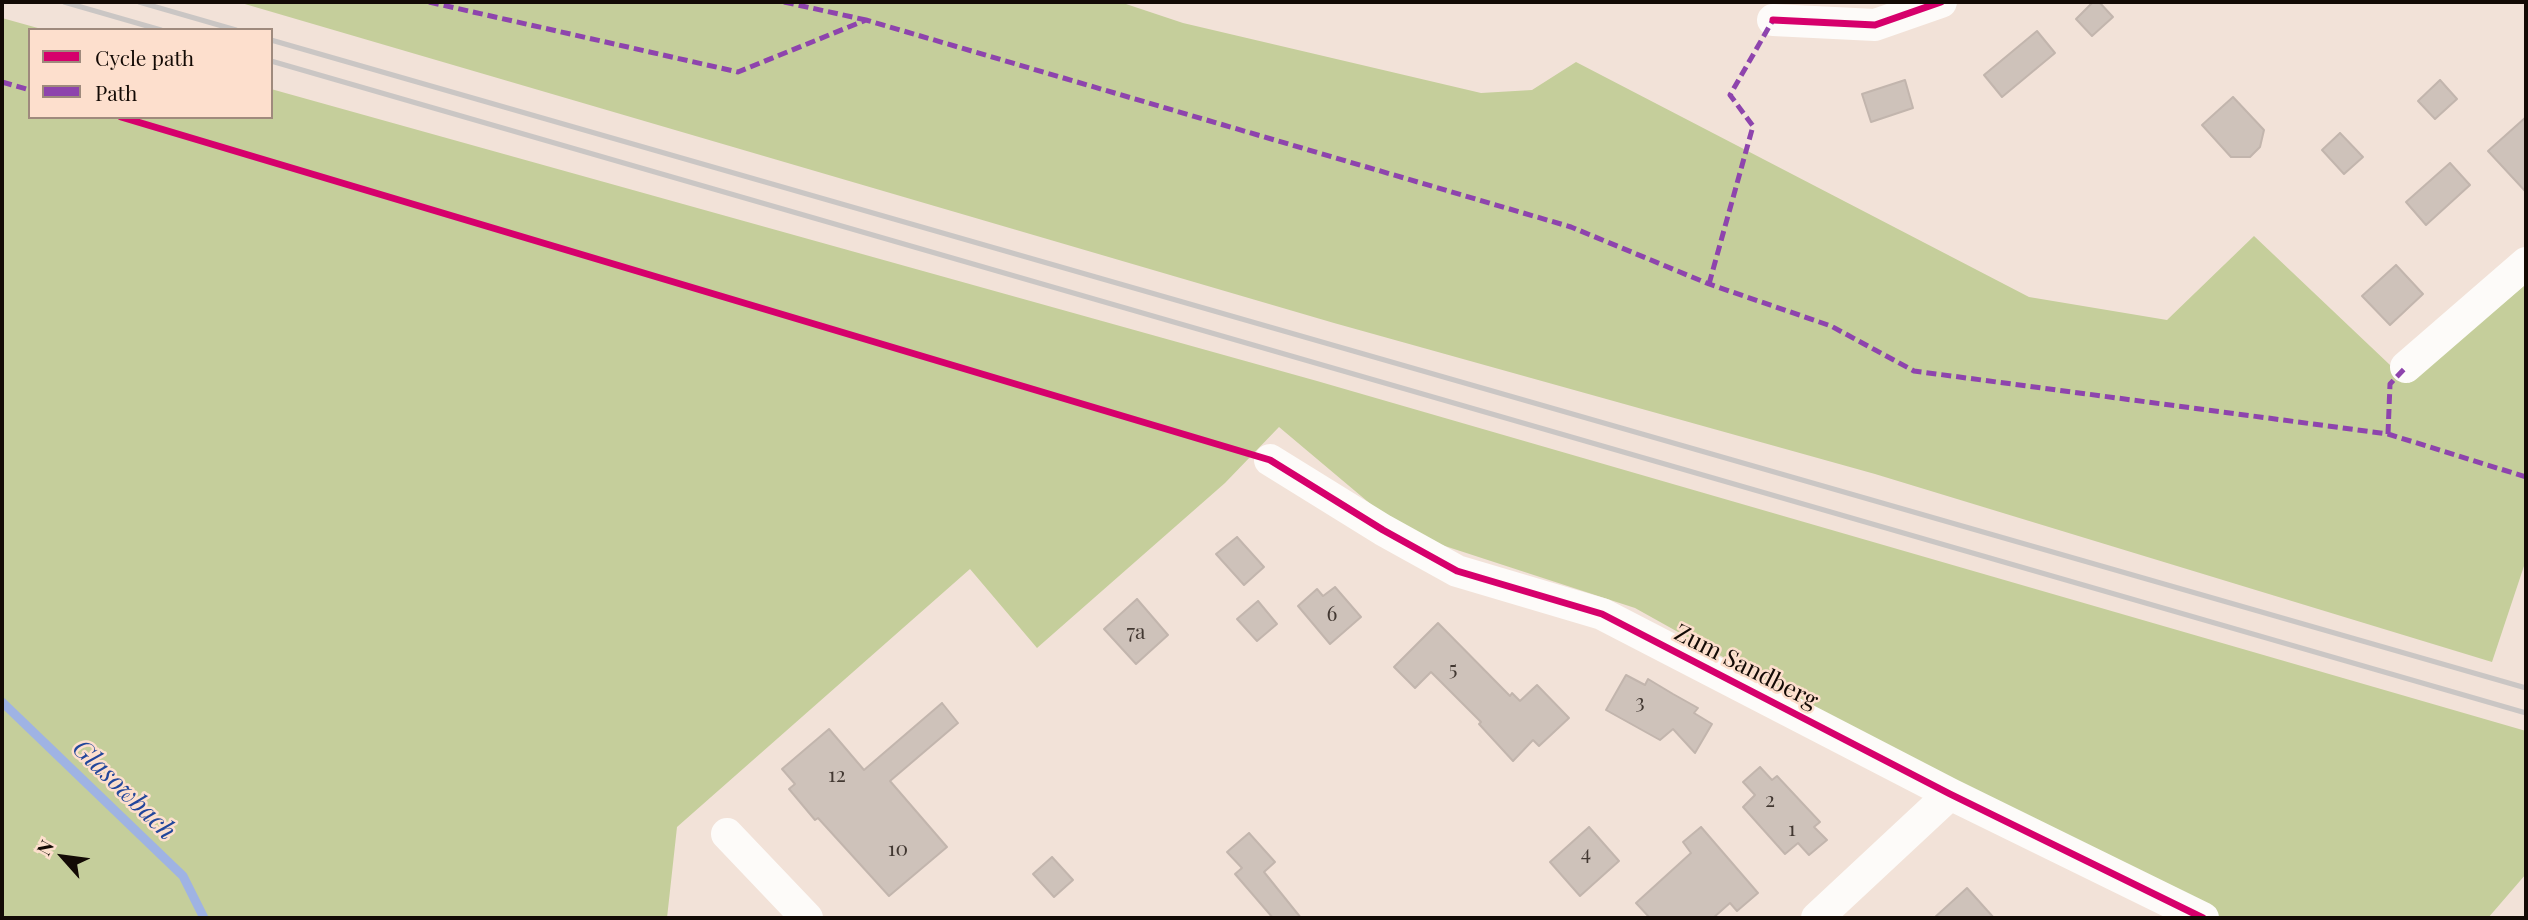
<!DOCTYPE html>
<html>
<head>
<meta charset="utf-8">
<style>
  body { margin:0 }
  #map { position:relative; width:2528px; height:920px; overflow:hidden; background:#f2e2d8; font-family:"Playfair Display",serif }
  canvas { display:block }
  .frame { position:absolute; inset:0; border:4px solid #130a05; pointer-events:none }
  .legend { position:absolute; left:28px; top:28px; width:245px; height:91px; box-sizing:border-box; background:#fddfcd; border:2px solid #9f8a7d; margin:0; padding:9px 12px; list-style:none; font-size:21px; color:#130a05 }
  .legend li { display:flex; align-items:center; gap:14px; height:35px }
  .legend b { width:35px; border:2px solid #9f8a7d }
  .north { position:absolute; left:28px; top:822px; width:70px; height:70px; -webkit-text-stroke:5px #fddfcd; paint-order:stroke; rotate:298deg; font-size:19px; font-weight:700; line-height:28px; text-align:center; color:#130a05 }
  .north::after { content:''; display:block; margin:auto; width:24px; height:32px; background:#130a05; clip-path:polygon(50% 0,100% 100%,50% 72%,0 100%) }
</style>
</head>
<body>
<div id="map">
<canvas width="2528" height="920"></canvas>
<div class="frame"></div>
<ul class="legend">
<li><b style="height:9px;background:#d6006c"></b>Cycle path</li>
<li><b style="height:9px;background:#8e44ad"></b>Path</li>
</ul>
<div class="north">N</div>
</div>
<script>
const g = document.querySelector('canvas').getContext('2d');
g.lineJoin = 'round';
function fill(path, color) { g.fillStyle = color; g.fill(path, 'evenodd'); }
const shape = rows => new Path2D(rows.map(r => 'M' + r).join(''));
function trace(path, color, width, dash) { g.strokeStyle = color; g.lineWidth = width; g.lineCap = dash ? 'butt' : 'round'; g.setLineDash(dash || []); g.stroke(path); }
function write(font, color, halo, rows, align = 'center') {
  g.font = font + ' "Playfair Display",serif'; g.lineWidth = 5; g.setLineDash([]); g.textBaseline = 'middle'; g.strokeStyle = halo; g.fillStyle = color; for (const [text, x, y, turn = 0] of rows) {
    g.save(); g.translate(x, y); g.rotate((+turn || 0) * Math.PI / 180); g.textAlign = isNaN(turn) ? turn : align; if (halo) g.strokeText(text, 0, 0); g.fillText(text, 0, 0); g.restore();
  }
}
fill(shape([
  [238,2,1120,2,1183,23,1481,93,1532,90,1576,62,2029,297,2167,320,2254,236,2409,383,2526,284,2526,560,2492,662,1875,474,1334,323],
  [2,18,45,30,30,30,30,117,271,117,271,89,1317,381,2526,731,2526,874,2488,918,2220,918,2202,904,1945,781,1635,608,1405,533,1279,427,1225,483,1037,648,970,569,677,827,667,918,2,918]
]), '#c5ce9b');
trace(shape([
  [2,702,183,876,204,918]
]), '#9fb3e3', 9);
const building = shape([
  [2093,2,2099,2,2113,17,2092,36,2076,19,2093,2],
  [2037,31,2055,53,2002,97,1984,75,2037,31],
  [1905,80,1913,108,1871,122,1862,94,1905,80],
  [2440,80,2457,99,2435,119,2418,101,2440,80],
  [2233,97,2264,130,2260,147,2250,157,2231,157,2202,125,2233,97],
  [2526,117,2526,192,2488,151,2526,117],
  [2340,133,2363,157,2344,174,2322,150,2340,133],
  [2450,163,2470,185,2426,225,2406,202,2450,163],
  [2396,265,2423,294,2390,325,2362,296,2396,265],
  [1237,537,1264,567,1244,585,1216,554,1237,537],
  [1335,587,1361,617,1330,644,1298,606,1317,589,1323,596,1335,587],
  [1137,599,1168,635,1136,664,1104,629,1137,599],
  [1258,601,1277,624,1257,641,1237,619,1258,601],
  [1438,623,1510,696,1512,693,1520,701,1537,685,1569,718,1539,746,1533,740,1513,761,1479,724,1481,722,1431,672,1415,688,1394,667,1438,623],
  [1626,675,1645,685,1648,679,1673,694,1698,708,1694,713,1712,724,1695,753,1673,729,1660,740,1606,710,1626,675],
  [942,703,958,723,890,781,947,847,889,896,818,818,815,820,789,789,795,784,782,769,829,729,864,770,942,703],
  [1760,767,1772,780,1777,776,1820,822,1814,827,1827,840,1809,855,1798,843,1785,854,1743,807,1755,795,1743,782,1760,767],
  [1589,827,1619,861,1580,896,1550,862,1589,827],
  [1701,827,1758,893,1737,911,1730,903,1713,918,1650,918,1636,903,1691,853,1683,842,1701,827],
  [1249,833,1275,862,1264,872,1301,918,1273,918,1235,874,1242,868,1227,852,1249,833],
  [1052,857,1073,880,1054,897,1033,874,1052,857],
  [1967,888,1994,918,1934,918,1967,888]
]);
fill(building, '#cec2ba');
trace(building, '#c2b5ad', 2);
trace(shape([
  [1773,20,1875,25,1941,2],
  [2406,367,2526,263],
  [1270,460,1383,530,1457,571,1602,614,1950,794,2203,918],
  [727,834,807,918],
  [1817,918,1950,794]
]), '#fdfbf9', 32);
trace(shape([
  [64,2,161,30],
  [139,2,236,30],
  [271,40,2526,688],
  [271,61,2526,713]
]), '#cac6c4', 5);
trace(shape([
  [429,2,738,72,866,20,1571,227,1709,284,1831,326,1914,371,2388,434,2526,477],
  [784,2,866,20],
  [2,82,30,90],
  [1709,284,1753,126,1730,95,1773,20],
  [2388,434,2390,384,2406,367]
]), '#8e44ad', 5, [10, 5]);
trace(shape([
  [1773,20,1875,25,1941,2],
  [121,117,1270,460,1383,530,1457,571,1602,614,1950,794,2203,918]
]), '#d6006c', 7);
write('21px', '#423832', null, [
  ["6",1332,614],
  ["7a",1136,632],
  ["5",1453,669],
  ["3",1640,702],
  ["12",837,775],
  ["2",1770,800],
  ["1",1792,829],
  ["10",898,849],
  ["4",1586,853]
]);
write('24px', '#130a05', '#fddfcd', [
  ["Zum Sandberg",1746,667,27]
]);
write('italic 26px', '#22469b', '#fddfcd', [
  ["Glasowbach",124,790,44]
]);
</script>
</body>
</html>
